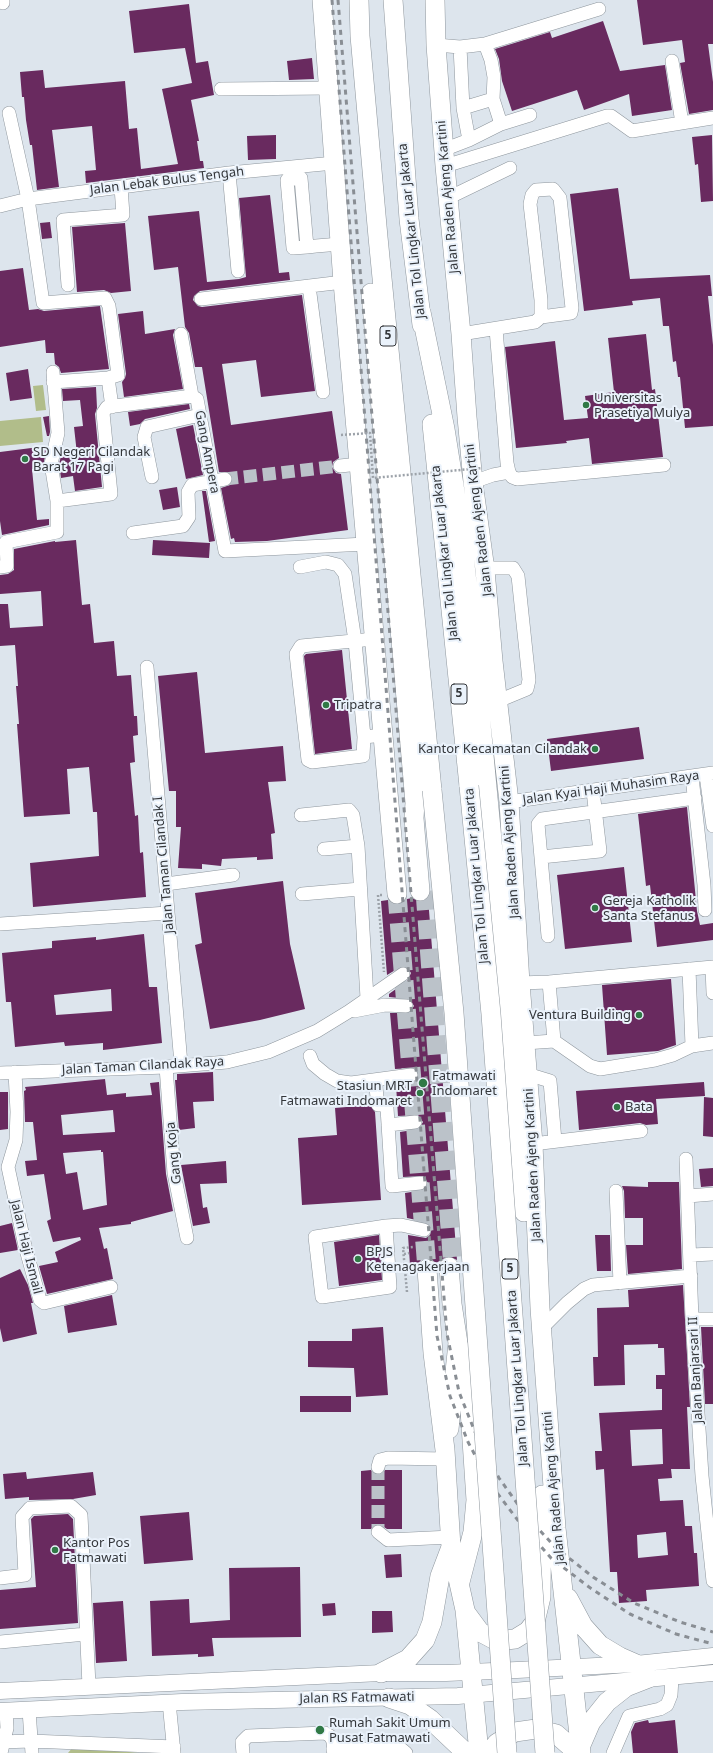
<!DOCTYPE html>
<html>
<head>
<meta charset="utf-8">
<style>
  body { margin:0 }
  canvas { display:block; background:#dde5ed }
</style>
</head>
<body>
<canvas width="713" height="1753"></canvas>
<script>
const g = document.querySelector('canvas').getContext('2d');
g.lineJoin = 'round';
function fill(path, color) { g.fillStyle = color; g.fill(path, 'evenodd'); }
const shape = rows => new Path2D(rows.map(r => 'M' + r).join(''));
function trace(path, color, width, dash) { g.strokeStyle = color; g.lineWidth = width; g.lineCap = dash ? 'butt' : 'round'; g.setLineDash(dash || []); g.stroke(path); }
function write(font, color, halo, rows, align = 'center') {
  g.font = font + ' "Noto Sans",sans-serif'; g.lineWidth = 4; g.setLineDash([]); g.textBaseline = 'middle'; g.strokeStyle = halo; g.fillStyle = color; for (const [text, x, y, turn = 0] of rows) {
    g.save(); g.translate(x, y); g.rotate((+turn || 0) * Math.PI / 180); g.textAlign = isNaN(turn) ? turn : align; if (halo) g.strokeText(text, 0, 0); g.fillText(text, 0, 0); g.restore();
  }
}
fill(shape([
  [43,385,46,410,36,411,33,386],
  [41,417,43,442,0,446,0,421],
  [73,1747,140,1753,68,1753]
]), '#b1bd8a');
fill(shape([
  [637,0,713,0,713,44,708,44,713,82,713,110,689,114,680,63,685,62,682,40,643,45],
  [189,4,196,63,208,61,214,95,191,100,199,141,197,141,200,161,203,161,204,168,86,183,85,171,96,170,92,126,52,130,59,187,37,190,32,145,30,145,26,120,24,97,22,97,20,72,43,70,45,88,125,81,129,129,137,128,141,169,178,164,162,89,192,83,185,48,134,53,129,11],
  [603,21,620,71,665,65,672,110,632,116,629,94,584,110,577,90,512,111,502,81,499,59,495,49,550,32,552,38],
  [312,58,314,79,289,80,287,61],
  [276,135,276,159,248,160,247,136],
  [712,135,713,201,701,202,698,164,695,165,692,137],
  [618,188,630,279,710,275,712,296,708,296,713,345,713,426,685,428,680,377,678,377,676,361,673,362,669,326,663,326,660,298,632,301,633,305,584,311,570,194],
  [270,195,279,273,289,272,290,280,200,291,194,296,193,300,198,306,202,307,302,295,315,391,261,397,256,360,222,364,231,425,332,411,339,458,333,462,332,467,336,473,341,474,348,530,267,541,235,542,234,538,231,539,221,488,230,485,233,477,228,472,219,472,202,367,195,367,189,333,185,327,178,267,154,270,148,216,199,211,207,282,239,279,246,277,239,198],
  [50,222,52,238,42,239,40,223],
  [125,223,131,291,111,293,104,290,77,292,72,227],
  [23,268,29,310,38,309,44,311,100,306,109,369,61,373,59,367,55,364,54,353,46,353,45,340,0,347,0,271],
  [143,311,145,334,175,329,173,335,183,389,124,397,122,382,125,378,126,374,118,314],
  [646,334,652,390,655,389,663,457,592,464,589,438,566,441,567,443,516,448,505,347,555,341,564,420,588,418,585,396,614,392,608,338],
  [28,369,32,398,10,401,6,373],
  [96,387,97,408,95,414,102,487,75,491,73,476,61,478,59,464,61,456,77,454,74,427,83,426,80,400,63,401,62,389],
  [189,404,190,409,145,419,140,424,130,426,128,412],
  [49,416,50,432,49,436,47,436,43,417],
  [193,425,203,475,186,479,176,429],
  [47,446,43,467,32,469,37,520,49,519,49,525,2,535,0,521,0,452],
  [177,487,180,507,163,510,159,490],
  [202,491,206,491,215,541,209,542],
  [76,540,82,605,90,604,94,643,114,641,117,676,131,675,134,716,137,716,138,735,133,736,135,762,130,763,135,816,138,815,140,853,143,852,146,897,33,907,30,863,99,856,97,812,93,812,89,767,67,769,70,814,24,817,17,724,19,724,16,686,18,686,15,645,0,646,0,604,8,604,10,628,43,626,41,591,0,594,0,575,8,574,14,570,14,549,55,541,55,542],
  [153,540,210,543,209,558,152,555],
  [342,650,352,749,315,754,304,656,306,654],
  [197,672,205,753,283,746,286,781,268,782,275,833,271,834,273,859,257,860,257,857,222,859,221,866,202,864,202,869,178,868,181,827,176,827,176,791,169,791,158,676],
  [639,727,644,759,551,771,547,739],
  [687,807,697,911,700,925,713,923,713,940,657,947,650,885,646,886,638,814],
  [624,867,632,942,565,949,557,875],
  [283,881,290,944,305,1009,260,1020,210,1029,195,945,202,943,195,893],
  [412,898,421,902,428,898,457,1260,448,1256,436,1263,431,1259,426,1258,421,1260,417,1265,410,1265,408,1235,426,1238,430,1235,432,1228,426,1222,407,1218,405,1193,424,1190,428,1183,423,1176,403,1177,400,1132,419,1129,423,1122,418,1115,398,1116,396,1085,416,1082,419,1074,414,1068,395,1069,390,1013,409,1013,414,1006,410,999,389,997,389,994,408,980,411,973,407,967,402,966,387,975,381,901,388,900,398,905,403,903,407,899],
  [144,934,149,987,157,987,162,1043,103,1050,103,1043,65,1046,64,1042,15,1047,11,1002,6,1002,2,953,52,948,52,941,96,937,96,940],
  [111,989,112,1011,56,1015,54,995],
  [671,979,676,1045,658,1051,607,1055,602,985],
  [213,1072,214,1101,193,1102,195,1128,179,1130,175,1080,177,1080,177,1074],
  [105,1079,107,1095,126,1093,126,1097,152,1095,150,1083,159,1082,166,1174,173,1211,131,1222,131,1224,99,1228,104,1249,107,1248,113,1279,47,1294,39,1266,58,1262,55,1252,81,1240,80,1237,53,1242,47,1221,51,1219,44,1174,27,1176,25,1161,37,1160,33,1122,25,1122,24,1091,26,1090,25,1087],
  [113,1110,115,1132,63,1135,61,1115],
  [101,1150,101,1152,103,1152,107,1205,83,1210,77,1172,66,1174,63,1153],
  [704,1082,705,1096,656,1099,658,1124,646,1125,640,1123,579,1130,576,1091],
  [0,1092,8,1092,8,1129,0,1130],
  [704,1097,713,1098,713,1137,703,1136],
  [370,1105,375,1112,381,1200,302,1205,298,1138,337,1135,335,1108],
  [226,1161,227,1183,200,1184,203,1208,207,1207,210,1223,193,1226,181,1165],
  [713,1168,713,1186,701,1187,699,1169],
  [648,1182,679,1182,682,1269,628,1274,626,1245,643,1245,643,1218,625,1218,624,1191,622,1186,648,1187],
  [12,1223,18,1250,0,1253,0,1226],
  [379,1235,382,1280,339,1286,334,1242],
  [595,1235,610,1235,611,1271,597,1271],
  [20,1269,28,1285,33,1303,31,1303,37,1334,3,1342,0,1328,0,1278],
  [683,1285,690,1407,687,1407,690,1469,671,1469,672,1478,658,1479,660,1501,683,1500,685,1526,692,1526,694,1553,697,1553,699,1586,646,1590,647,1601,619,1603,617,1572,610,1572,604,1469,596,1470,595,1451,602,1451,599,1413,662,1410,662,1389,656,1389,656,1375,665,1375,664,1348,658,1348,658,1344,624,1345,625,1385,594,1386,593,1357,598,1357,597,1308,629,1307,628,1290],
  [662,1429,663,1464,632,1466,630,1430],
  [666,1532,668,1555,638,1558,637,1535],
  [112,1295,117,1325,68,1333,64,1306],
  [383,1327,388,1395,356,1397,354,1368,308,1367,308,1341,352,1341,352,1329],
  [701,1327,713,1327,713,1404,705,1404],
  [300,1396,351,1396,351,1412,300,1412],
  [371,1470,375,1475,380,1475,385,1470,402,1470,402,1529,387,1529,379,1524,375,1525,371,1529,361,1529,361,1471],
  [26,1472,27,1479,93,1472,96,1495,73,1499,29,1500,29,1497,5,1499,3,1474],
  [189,1512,193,1560,144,1564,140,1516],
  [68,1514,73,1519,78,1623,0,1629,0,1590,36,1587,31,1519,34,1516],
  [401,1554,402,1577,386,1578,384,1555],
  [300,1567,301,1637,212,1638,214,1656,198,1657,198,1654,152,1656,150,1601,189,1599,190,1623,230,1620,229,1568],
  [123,1601,127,1661,96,1663,93,1603],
  [335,1603,336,1615,323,1616,322,1604],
  [372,1611,392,1611,393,1632,372,1633],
  [648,1720,649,1723,675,1720,678,1753,633,1753,631,1732,635,1723]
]), '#692a5f');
trace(shape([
  [225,479,340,466],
  [378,1467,378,1532]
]), '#bbc2c9', 13, [13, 6]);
trace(shape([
  [425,891,453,1268],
  [397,894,427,1269]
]), '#bbc2c9', 19, [19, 10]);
const minor = shape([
  [3,0,3,3],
  [485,44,491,60,494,77,493,99],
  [436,45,460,47,485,44,599,9],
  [460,47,463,108,469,140],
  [672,61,682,123],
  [221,89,329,88],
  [463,108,493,99,501,124],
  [9,113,28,199,43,303,105,298,109,306,118,375,108,378,53,382],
  [443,150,469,140,501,124,530,115],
  [445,166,607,116,611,116,632,131,713,118],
  [229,173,238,271],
  [448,198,510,168],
  [0,206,28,199,229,173,334,163],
  [307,247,301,178,287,180,293,248,307,247,316,246,340,244],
  [68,285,63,220,123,215,121,187],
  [309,286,323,392],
  [201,299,343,282],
  [496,329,507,463,509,472,512,477,517,479,664,465],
  [181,334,192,396],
  [461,334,535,322,541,317,571,313,572,308,560,198,553,189,536,190,532,195,530,204,541,300,541,317],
  [108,378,112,407],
  [340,466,359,464],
  [152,477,144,437,147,427,200,415],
  [473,482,493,475,509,472],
  [57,501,111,494,103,413,107,407,192,396,197,399,225,551,366,544],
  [133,533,183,526,189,517,188,492,192,485,225,479],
  [0,567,7,566,6,542,57,532,57,501,51,464,58,433,53,372],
  [300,567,326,562,338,565,345,574,355,641,364,737,383,735],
  [485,570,494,568,513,568,518,576,529,680,527,689,498,701],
  [147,667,181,1064],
  [364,737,363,756,312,762,308,760,296,654,301,646,374,639],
  [706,775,713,826],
  [692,777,704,885,705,910],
  [509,802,713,773],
  [301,815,349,810,353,815,358,846,367,998],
  [324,849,358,846],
  [541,857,600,851,593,791],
  [166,884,233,875],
  [302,894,360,889],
  [0,924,168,913],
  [548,936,538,824,542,819,695,798],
  [712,967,713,993],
  [689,969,692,1046],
  [549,982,554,1041],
  [520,983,549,982,713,967],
  [354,1011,385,1005,406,1006],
  [525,1043,554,1041,590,1066,600,1069,655,1060,673,1055,692,1046,713,1043],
  [310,1056,313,1064,325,1074,337,1081,351,1083,411,1075],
  [166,1067,174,1173,187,1238],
  [15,1072,17,1112,16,1140,8,1167,25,1246,40,1300,44,1303,111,1287],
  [0,1073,166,1067,227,1062,268,1052,317,1031,348,1012,403,974],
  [527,1074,550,1081,555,1141],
  [375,1080,378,1105,385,1105,387,1108,392,1186,420,1183],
  [388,1125,415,1122],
  [533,1144,641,1131],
  [686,1159,692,1319,702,1476,713,1581],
  [616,1191,620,1283],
  [688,1196,713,1194],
  [386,1226,390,1287,322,1297,315,1237,386,1226],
  [386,1226,401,1225,424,1230],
  [691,1255,713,1254],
  [692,1319,713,1319],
  [542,1328,567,1303,584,1289,593,1285,691,1276],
  [378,1467,380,1460,388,1458,445,1459],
  [378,1532,388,1540,451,1537],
  [0,1578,25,1575,22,1517,30,1508,71,1506,81,1515,89,1686],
  [0,1642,86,1634],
  [169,1702,174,1753],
  [29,1710,32,1753],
  [0,1742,31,1741,174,1747],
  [333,1750,400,1748,406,1753],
  [1,1753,7,1728,6,1711],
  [243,1753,242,1742,248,1736,325,1733,330,1736,333,1741,334,1753],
  [613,1753,629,1716,660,1709,667,1705,671,1695,672,1677]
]);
const major = shape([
  [0,1691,381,1673,446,1673,517,1670,636,1664,713,1656],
  [0,1711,182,1702,458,1696,713,1673]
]);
const highway = shape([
  [322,0,343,282,397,894],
  [359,0,360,36,378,237,432,790],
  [393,0,409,219,422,325],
  [435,0,436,45,445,166,461,334,467,417,473,482,485,570,493,661,509,802,520,983,533,1144,540,1308,556,1528,581,1753],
  [371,293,415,803,414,818,420,891],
  [421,312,445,429,461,529,470,609,491,829,524,1212],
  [432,424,469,786],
  [427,1269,433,1353,445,1450,451,1547,465,1610,479,1753],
  [458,1343,468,1380,476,1500,473,1532,460,1582],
  [449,1429,458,1343,452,1304,449,1267],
  [568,1598,583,1626,600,1645,620,1657,636,1664],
  [466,1613,480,1632,497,1641,515,1639,528,1631,535,1622,541,1597,542,1495],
  [381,1673,408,1659,425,1640,432,1622,440,1576,451,1547],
  [389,1698,410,1705,430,1719,466,1753],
  [581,1745,591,1722,607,1702,626,1687,649,1678],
  [490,1753,497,1743,515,1732,536,1729,556,1734,572,1748,574,1753]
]);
trace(minor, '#8e969d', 14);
trace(major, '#8e969d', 17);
trace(highway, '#8e969d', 20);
trace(shape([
  [382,895,378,895,384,972],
  [404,1254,409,1253],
  [407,1292,403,1248,413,1247]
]), '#9ca2a9', 2.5, [2, 2]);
trace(minor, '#fff', 13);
trace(major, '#fff', 16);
trace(highway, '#fff', 19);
trace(shape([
  [332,0,437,1336,450,1396,468,1442,491,1485,520,1523,551,1558,589,1587,630,1614,676,1634,713,1644],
  [338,0,447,1334,459,1392,477,1437,499,1478,524,1513,555,1547,593,1577,634,1603,680,1622,713,1632]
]), '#898e94', 3, [5, 5]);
const highwayBridge = shape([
  [469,786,491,1014,545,1753],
  [432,790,454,1013,507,1753]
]);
trace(highwayBridge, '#8e969d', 20, []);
trace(shape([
  [341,435,370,433,373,478,482,468]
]), '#9ca2a9', 2.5, [2, 2]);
trace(highwayBridge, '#fff', 19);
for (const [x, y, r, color] of [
  [586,405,4,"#307946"],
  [25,459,4,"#307946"],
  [326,705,4,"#307946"],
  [595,749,4,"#307946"],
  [595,908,4,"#307946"],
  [639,1015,4,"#307946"],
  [423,1083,5,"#307946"],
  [420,1093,4,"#307946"],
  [617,1107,4,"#307946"],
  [358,1259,4,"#307946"],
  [55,1550,4,"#307946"],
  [320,1730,5,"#307946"]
]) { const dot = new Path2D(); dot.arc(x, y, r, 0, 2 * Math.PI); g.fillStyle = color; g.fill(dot); trace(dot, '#eaf2fb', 1.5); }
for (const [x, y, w] of [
  [388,336,16],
  [459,694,16],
  [510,1269,16]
]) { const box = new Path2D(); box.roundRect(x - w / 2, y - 10, w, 20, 3); g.fillStyle = '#eaf2fb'; g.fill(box); trace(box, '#34373b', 1); }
write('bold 12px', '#34373b', null, [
  ["5",388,336],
  ["5",459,694],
  ["5",510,1269]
]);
write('13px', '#34373b', '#eaf2fb', [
  ["Jalan Lebak Bulus Tengah",167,181,-7],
  ["Jalan Raden Ajeng Kartini",448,197,-95],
  ["Jalan Tol Lingkar Luar Jakarta",412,231,-96],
  ["Gang Ampera",207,452,79],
  ["Jalan Raden Ajeng Kartini",479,520,-97],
  ["Jalan Tol Lingkar Luar Jakarta",445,553,-96],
  ["Jalan Kyai Haji Muhasim Raya",611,788,-8],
  ["Jalan Raden Ajeng Kartini",510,842,-94],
  ["Jalan Taman Cilandak I",164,865,-95],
  ["Jalan Tol Lingkar Luar Jakarta",477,876,-95],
  ["Jalan Taman Cilandak Raya",143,1066,-3],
  ["Gang Koja",174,1153,-96],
  ["Jalan Raden Ajeng Kartini",533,1165,-93],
  ["Jalan Haji Ismail",26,1247,76],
  ["Jalan Banjarsari II",696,1370,-93],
  ["Jalan Tol Lingkar Luar Jakarta",518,1378,-94],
  ["Jalan Raden Ajeng Kartini",554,1488,-95],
  ["Jalan RS Fatmawati",357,1698,-1]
]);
write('13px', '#34373b', '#eaf2fb', [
  ["Universitas",594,398],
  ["Prasetiya Mulya",594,413],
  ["SD Negeri Cilandak",33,452],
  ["Barat 17 Pagi",33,467],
  ["Tripatra",334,705],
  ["Kantor Kecamatan Cilandak",587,749,"right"],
  ["Gereja Katholik",603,901],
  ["Santa Stefanus",603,916],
  ["Ventura Building",631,1015,"right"],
  ["Fatmawati",432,1076],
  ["Indomaret",432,1091],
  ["Stasiun MRT",412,1086,"right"],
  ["Fatmawati Indomaret",412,1101,"right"],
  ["Bata",625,1107],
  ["BPJS",366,1252],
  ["Ketenagakerjaan",366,1267],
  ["Kantor Pos",63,1543],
  ["Fatmawati",63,1558],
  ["Rumah Sakit Umum",329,1723],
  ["Pusat Fatmawati",329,1738]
], 'left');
</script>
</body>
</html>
